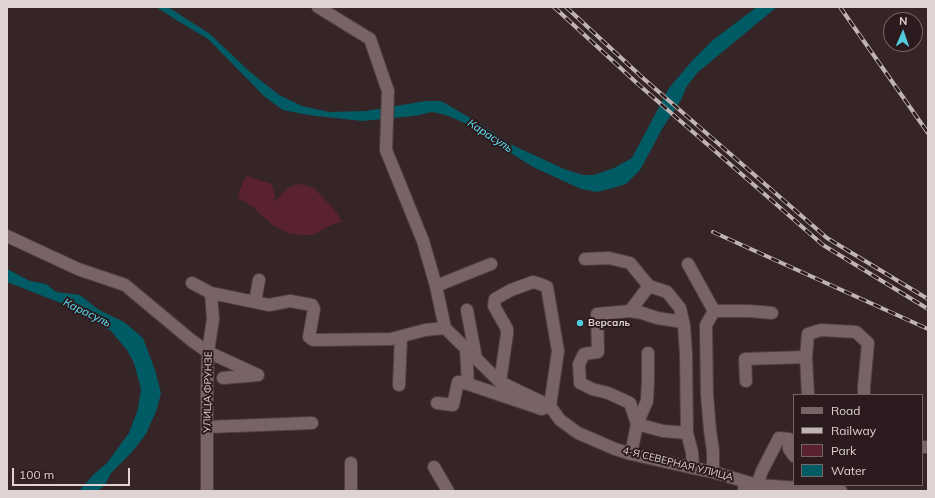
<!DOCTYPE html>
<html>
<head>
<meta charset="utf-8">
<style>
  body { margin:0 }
  #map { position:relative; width:935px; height:498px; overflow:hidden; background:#362527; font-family:Mulish,sans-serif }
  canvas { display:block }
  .frame { position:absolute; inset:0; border:8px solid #dfd3d4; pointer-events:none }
  .legend { position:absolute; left:793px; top:394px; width:130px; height:92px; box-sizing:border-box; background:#2c1b1e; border:1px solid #746567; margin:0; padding:5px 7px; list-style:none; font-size:12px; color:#dfd3d4 }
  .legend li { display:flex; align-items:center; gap:8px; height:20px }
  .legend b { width:20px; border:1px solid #746567 }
  .north { position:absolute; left:883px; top:12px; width:40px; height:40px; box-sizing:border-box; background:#2c1b1e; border:1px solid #746567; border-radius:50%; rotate:2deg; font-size:11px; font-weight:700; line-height:16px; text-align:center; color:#dfd3d4 }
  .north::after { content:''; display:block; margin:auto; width:14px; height:18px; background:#53cbdc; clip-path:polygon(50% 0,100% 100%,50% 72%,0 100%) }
  .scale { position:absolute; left:12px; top:468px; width:118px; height:18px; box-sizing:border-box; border:2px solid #dfd3d4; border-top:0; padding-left:5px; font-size:12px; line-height:14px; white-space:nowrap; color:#dfd3d4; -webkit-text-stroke:3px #2c1b1e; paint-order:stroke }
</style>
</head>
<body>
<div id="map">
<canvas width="935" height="498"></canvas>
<div class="frame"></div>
<ul class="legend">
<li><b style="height:5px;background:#786466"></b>Road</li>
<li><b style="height:5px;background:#c1b4b6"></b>Railway</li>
<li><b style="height:11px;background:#59222e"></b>Park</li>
<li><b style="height:11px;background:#005b65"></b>Water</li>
</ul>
<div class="north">N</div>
<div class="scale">100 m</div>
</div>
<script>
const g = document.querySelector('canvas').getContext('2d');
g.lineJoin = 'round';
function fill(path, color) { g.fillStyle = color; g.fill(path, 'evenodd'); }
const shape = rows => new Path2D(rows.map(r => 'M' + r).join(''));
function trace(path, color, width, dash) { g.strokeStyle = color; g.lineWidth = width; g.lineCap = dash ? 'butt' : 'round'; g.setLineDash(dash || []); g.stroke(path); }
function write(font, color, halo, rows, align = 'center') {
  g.font = font + ' Mulish,sans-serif'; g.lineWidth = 4; g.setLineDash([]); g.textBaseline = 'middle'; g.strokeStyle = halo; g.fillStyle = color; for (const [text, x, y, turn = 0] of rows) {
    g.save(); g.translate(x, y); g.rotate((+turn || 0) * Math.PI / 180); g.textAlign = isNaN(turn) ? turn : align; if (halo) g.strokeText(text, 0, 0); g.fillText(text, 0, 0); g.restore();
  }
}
fill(shape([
  [247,176,258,180,272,184,275,196,274,202,288,188,294,185,300,184,314,188,333,208,339,216,342,222,333,224,313,235,301,235,288,233,274,226,261,215,254,208,238,197,239,192,243,182]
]), '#59222e');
fill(shape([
  [156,7,168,7,210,34,249,71,279,95,302,106,329,112,366,111,426,101,441,101,472,119,510,144,564,169,583,175,594,175,614,168,632,158,669,88,692,61,713,40,757,7,777,7,698,72,687,86,681,100,662,129,652,148,640,170,626,184,613,188,597,192,581,189,533,167,490,140,467,124,446,115,432,112,414,116,362,121,308,115,283,110,265,97,208,39,178,21],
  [7,269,30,281,46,284,56,292,80,295,99,310,124,322,143,338,155,370,161,393,157,409,146,434,132,452,111,473,105,485,98,491,79,491,94,474,107,463,129,433,138,409,141,389,134,363,127,350,110,330,80,315,66,305,7,282]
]), '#005b65');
const minor = shape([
  [318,7,370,39,388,91,386,150,423,241,436,286,445,328],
  [7,236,78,269,125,285,191,340,208,352,258,375,223,378],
  [585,259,609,258,630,263,649,286,630,311,597,314,598,352,584,354,579,364,580,383,592,389,608,393,630,403,637,424,631,454],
  [688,264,714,311,706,325,707,395,710,430,713,451,713,472],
  [192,283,211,293,269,305,290,301,312,305,314,309,309,337,313,340,391,339,425,330,445,328,500,382,550,406,560,420,578,433,615,449,631,454,693,468,713,472,757,485,841,491],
  [436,286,491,264],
  [649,286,667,292,680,308,684,325,686,354,687,433,692,452,693,468],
  [255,302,259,280],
  [467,310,476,358],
  [630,311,642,313,657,318,683,322],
  [714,311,749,311,772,313],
  [466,349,468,384,542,409,550,406,558,351,547,287,540,284,533,282,511,290,495,299,494,306,507,329,507,334,500,382],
  [648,353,648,379,647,401,637,424,663,431,687,433],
  [746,381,745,359,806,357],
  [399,385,401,337],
  [808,395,806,357,808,334,821,330,856,332,868,343,864,387,864,395],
  [437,403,453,405,458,382,468,384],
  [207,427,312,423],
  [922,447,928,447],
  [351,463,351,491],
  [434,467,448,491],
  [207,491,207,387,208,352,213,319,211,293],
  [744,491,744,489,757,485,762,471,779,438,789,439,789,449,794,456]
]);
trace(minor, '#4f4143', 14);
trace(minor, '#786466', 12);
const rail = shape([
  [554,7,639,85,823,245,928,309],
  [566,7,644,79,827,238,928,299],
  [840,7,928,133],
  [713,232,928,329]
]);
trace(rail, '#c1b4b6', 4);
trace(rail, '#2c1b1e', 2.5, [8]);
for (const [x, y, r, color] of [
  [580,323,4,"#53cbdc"]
]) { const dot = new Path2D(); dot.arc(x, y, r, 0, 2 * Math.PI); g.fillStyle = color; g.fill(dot); trace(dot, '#2c1b1e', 1.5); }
write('bold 10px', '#dfd3d4', '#2c1b1e', [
  ["Версаль",588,323]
], 'left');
write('10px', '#dfd3d4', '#2c1b1e', [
  ["УЛИЦА ФРУНЗЕ",208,392,-89],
  ["4-Я СЕВЕРНАЯ УЛИЦА",678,464,14]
]);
write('italic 11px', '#5ae9fd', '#2c1b1e', [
  ["Карасуль",490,136,33],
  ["Карасуль",87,313,26]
]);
</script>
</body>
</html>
